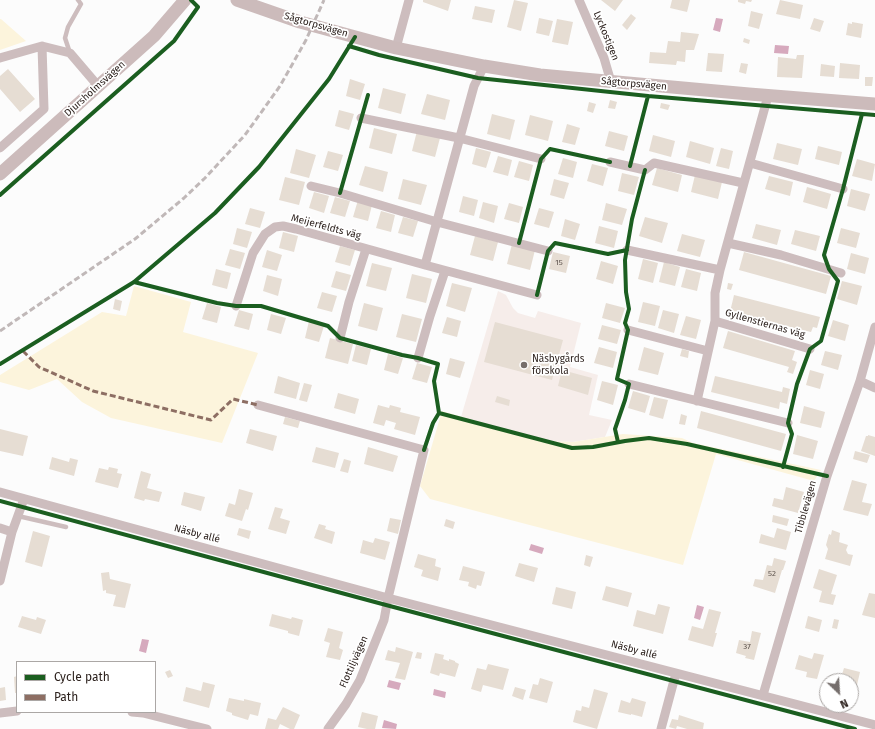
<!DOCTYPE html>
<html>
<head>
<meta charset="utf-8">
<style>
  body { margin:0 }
  #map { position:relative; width:875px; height:729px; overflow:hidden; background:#fcfcfc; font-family:"Fira Sans",sans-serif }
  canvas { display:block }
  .legend { position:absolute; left:16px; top:661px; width:140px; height:52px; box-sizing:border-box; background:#fff; border:1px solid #aba7a5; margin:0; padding:5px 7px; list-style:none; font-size:12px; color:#2d221e }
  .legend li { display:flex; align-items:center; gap:8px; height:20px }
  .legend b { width:20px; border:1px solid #aba7a5 }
  .north { position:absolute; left:819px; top:673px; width:40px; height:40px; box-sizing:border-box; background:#fff; border:1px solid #aba7a5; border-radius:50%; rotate:155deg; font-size:11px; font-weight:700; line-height:16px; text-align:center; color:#2d221e }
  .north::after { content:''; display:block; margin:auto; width:14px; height:18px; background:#756e6c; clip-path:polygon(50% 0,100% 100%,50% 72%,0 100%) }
</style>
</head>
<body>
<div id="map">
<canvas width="875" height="729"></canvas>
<ul class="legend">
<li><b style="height:5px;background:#1b5e20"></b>Cycle path</li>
<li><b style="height:5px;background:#8d6e63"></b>Path</li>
</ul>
<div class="north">N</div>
</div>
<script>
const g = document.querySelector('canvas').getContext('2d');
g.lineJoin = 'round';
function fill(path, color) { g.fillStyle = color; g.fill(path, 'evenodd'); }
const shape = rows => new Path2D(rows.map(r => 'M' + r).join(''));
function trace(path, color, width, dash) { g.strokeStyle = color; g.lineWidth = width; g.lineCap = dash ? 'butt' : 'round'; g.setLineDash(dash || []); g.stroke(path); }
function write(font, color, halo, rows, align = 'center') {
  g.font = font + ' "Fira Sans",sans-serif'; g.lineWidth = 3.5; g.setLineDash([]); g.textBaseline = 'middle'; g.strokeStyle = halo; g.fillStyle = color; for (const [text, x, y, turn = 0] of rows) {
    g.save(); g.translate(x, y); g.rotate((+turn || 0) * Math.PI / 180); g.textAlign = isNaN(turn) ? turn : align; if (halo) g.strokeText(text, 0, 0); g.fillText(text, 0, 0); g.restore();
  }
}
fill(shape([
  [498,291,506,295,513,308,518,313,535,318,538,311,581,323,570,367,598,375,589,415,612,420,605,437,573,442,545,441,461,417]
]), '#f6edea');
fill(shape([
  [0,19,1,19,26,41,0,50],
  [134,286,191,302,183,332,258,353,222,443,111,418,82,402,57,379,29,390,0,382,0,375,102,312,126,316],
  [442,411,545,441,573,442,623,434,682,438,693,443,821,470,814,481,716,454,683,565,430,499,420,486]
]), '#fcf4dc');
fill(shape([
  [716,18,723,19,720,32,713,30],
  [775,45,789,46,788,54,774,53],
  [531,544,544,548,542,554,529,550],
  [697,605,704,607,700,620,694,618],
  [142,639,149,640,146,653,139,651],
  [389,680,401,683,399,690,387,687],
  [434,689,446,692,445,698,433,695],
  [384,720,397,724,396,729,382,728]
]), '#d6a9bd');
fill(shape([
  [423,0,451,0,448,11,423,2],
  [514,0,528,3,521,31,507,27],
  [601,0,623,0,615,11],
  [672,0,690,0,687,12,670,8],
  [738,0,752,0,751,2,746,1,745,4,738,2],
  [780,0,803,5,800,19,776,14],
  [475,6,495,10,492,23,472,19],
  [751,11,763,14,759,29,748,26],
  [631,14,636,18,627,30,622,25],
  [539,18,553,21,549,36,536,33],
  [814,18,824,21,820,32,810,29],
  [557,19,573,22,568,45,552,42],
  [852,22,863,24,861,38,846,35,848,23,852,24],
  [681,32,699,34,694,50,686,50,685,62,677,61,676,65,649,63,650,52,666,53,668,41,680,42],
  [744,38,750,40,749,44,743,42],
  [708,53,724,54,722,72,706,71],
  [797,55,804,55,802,78,777,77,778,57,796,59],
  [741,63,748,64,746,74,739,72],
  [840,63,860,65,859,79,839,78],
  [821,64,835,66,834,77,820,76],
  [8,69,35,99,20,112,0,89,0,76],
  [865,77,873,77,872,86,865,86],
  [350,79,365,84,360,100,346,96],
  [383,88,406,94,401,114,378,108],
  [427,94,450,100,445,120,421,114],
  [610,100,617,102,615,109,608,108],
  [589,102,596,104,593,113,587,111],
  [661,103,670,105,668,110,660,108],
  [339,110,354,114,349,130,335,126],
  [492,114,515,120,510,140,487,134],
  [530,115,553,121,548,141,525,135],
  [567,124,580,128,575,145,562,142],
  [374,128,397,134,392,154,369,148],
  [417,131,440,138,435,157,412,151],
  [609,131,628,136,624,151,605,146],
  [653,135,675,141,671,157,649,151],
  [690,141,714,148,710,164,686,157],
  [777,143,802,149,798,165,773,159],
  [818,146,842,152,839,165,815,159],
  [476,148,491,152,486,168,472,164],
  [721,148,733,151,729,169,716,166],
  [296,149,316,155,309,178,290,173],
  [328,151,343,155,338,171,323,167],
  [498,156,512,160,508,176,493,172],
  [563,158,577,162,573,178,558,174],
  [857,159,875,164,872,181,852,176],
  [519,161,533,165,529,181,514,177],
  [592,164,608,168,603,186,587,181],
  [365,166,388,172,383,192,359,185],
  [657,168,682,175,678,192,652,185],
  [622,173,639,177,634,195,618,191],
  [695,175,722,182,718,199,691,192],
  [769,176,793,182,790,196,765,189],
  [285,177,305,182,299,205,279,200],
  [403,179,427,185,421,205,398,199],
  [554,179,569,183,564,199,550,195],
  [807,187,831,194,827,209,803,202],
  [851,189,870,194,865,211,847,206],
  [314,192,329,196,324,213,309,208],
  [463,196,478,200,474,216,459,212],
  [335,197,350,201,345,217,330,213],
  [358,200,372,205,368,221,353,217],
  [483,202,498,206,494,223,479,218],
  [509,203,523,207,519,223,504,219],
  [606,203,627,209,622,225,602,220],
  [250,208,265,212,260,228,245,224],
  [539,208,554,212,549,228,534,224],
  [381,211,395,215,391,232,376,228],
  [403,217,418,221,413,237,398,233],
  [645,217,668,223,662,243,639,236],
  [565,219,580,224,575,240,561,236],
  [756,224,781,230,777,245,752,238],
  [599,226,618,231,614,248,595,243],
  [237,228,252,232,247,248,233,244],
  [841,228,860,233,856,248,837,243],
  [795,230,820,236,816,251,791,244],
  [283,232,298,236,294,252,279,248],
  [682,234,705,240,700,257,677,251],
  [475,236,498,242,493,261,470,255],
  [512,244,535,250,530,270,507,264],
  [340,246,355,250,350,266,335,262],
  [230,249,245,253,240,269,225,265],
  [267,250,282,255,277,271,262,267],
  [553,252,570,256,566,273,549,269],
  [744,252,831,276,826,294,739,270],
  [851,253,869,258,865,274,847,269],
  [643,259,658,263,653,283,638,279],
  [601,261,618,266,613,284,596,279],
  [664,262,680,267,675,286,659,282],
  [372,263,392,268,386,291,366,286],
  [216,269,231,273,227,289,212,285],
  [686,269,701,273,697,291,681,287],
  [336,271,351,275,346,291,331,287],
  [412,274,432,279,426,303,406,298],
  [267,275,282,279,278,296,263,291],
  [842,281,862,286,857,305,837,299],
  [452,283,472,288,465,312,446,306],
  [728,283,733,284,731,290,727,289],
  [322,292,337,296,332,312,317,308],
  [734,295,820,317,817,328,813,327,811,332,730,312],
  [115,299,122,301,120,311,113,309],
  [643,302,660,306,655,326,638,322],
  [207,303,221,307,217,323,202,319],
  [364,303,383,308,377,331,358,326],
  [606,303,625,308,620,323,602,318],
  [239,310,253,314,249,330,234,326],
  [663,310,679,314,674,333,658,328],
  [271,314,286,318,281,334,267,330],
  [402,314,422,319,416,342,396,337],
  [686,316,701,320,696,339,680,335],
  [447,317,461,321,457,337,442,333],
  [833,320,849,325,845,341,828,336],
  [309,321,324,326,319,342,305,338],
  [495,322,563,340,552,380,484,362],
  [602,325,621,330,617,344,598,339],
  [728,331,795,351,792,360,797,362,793,374,787,372,789,367,723,348],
  [330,338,353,344,348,364,325,358],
  [356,345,371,349,367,365,352,361],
  [599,347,617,352,613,368,594,363],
  [644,347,664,353,658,375,638,370],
  [682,349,689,351,688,358,680,356],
  [825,351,842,355,838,370,821,365],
  [388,354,403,358,398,374,384,370],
  [450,358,465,362,460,378,446,374],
  [417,363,432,367,427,383,412,379],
  [562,370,592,378,588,395,558,386],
  [810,370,824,374,820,389,806,385],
  [278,376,300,383,296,399,274,393],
  [715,376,782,392,783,387,790,389,787,404,780,402,779,409,711,392],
  [602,381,618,385,613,405,597,400],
  [304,383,312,385,307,402,299,400],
  [633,391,650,396,645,413,628,408],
  [338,393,359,399,355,414,334,408],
  [497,396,510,400,509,406,495,402],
  [654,397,668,400,663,419,649,415],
  [378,405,389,408,390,405,401,408,400,412,420,417,415,435,394,429,396,423,386,420,384,426,373,423],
  [804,406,825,412,821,428,800,423],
  [701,411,786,434,781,451,697,428],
  [681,414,687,416,685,425,679,424],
  [285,417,300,421,298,428,283,424],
  [0,429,28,436,23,456,0,451],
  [250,429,277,436,273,451,246,443],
  [797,435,818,441,813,459,793,454],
  [868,435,875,437,875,456,861,451,866,436,868,436],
  [316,447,339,453,335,468,312,462],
  [368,447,398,456,393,472,364,464],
  [855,451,870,455,867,463,853,459],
  [52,457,69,462,70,458,78,460,74,476,49,469],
  [344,459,351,461,348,473,340,471],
  [109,467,118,469,117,473,122,474,118,488,95,482,99,468,108,470],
  [141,471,151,474,147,488,162,492,159,502,145,499,144,501,134,498],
  [852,480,867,484,862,502,872,504,868,516,843,510],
  [786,487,804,492,798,513,772,506,774,498,783,500],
  [239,489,253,493,248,510,246,509,242,521,225,516,229,503,235,505],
  [184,492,205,497,201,511,181,505],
  [275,507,283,509,280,518,290,521,286,534,268,529],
  [773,515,789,519,787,526,772,522],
  [390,518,401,520,398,534,387,531],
  [446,519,455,522,453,529,444,526],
  [319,524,326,526,325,529,335,532,332,544,314,538],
  [239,528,251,531,249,539,237,535],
  [777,528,791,532,786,550,759,543,761,534,774,538],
  [832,530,840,533,839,542,848,545,846,550,848,554,853,555,850,566,825,559,828,549,826,545,829,534,831,535],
  [33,531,50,536,42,567,25,562],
  [375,538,390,542,385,560,360,553,363,540,373,543],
  [418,554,436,559,435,566,441,568,438,581,421,576,423,570,414,567],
  [586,555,593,557,590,567,584,565],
  [774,558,786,561,783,570,782,570,775,593,753,586,755,579,763,580,767,565,772,566],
  [519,563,538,568,534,582,515,576],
  [463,566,485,572,481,586,477,585,476,589,468,586,469,582,459,580],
  [819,569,837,575,831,594,836,595,833,605,819,602,822,591,813,588],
  [109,572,110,579,131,584,125,608,113,606,116,595,106,593,106,590,103,591,101,573],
  [606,586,632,593,628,607,602,600],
  [556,587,576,592,572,609,552,604],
  [869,593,875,594,875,618,862,615],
  [658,604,670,607,663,634,633,626,637,610,655,615],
  [709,609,721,612,715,633,717,633,713,647,688,640,692,626,703,629],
  [272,614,291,619,292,617,303,620,299,636,288,633,288,631,269,626],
  [22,616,36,620,37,617,46,620,41,634,18,627],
  [808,616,822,620,819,632,805,628],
  [834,619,839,620,837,629,832,628],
  [328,628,343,632,339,648,343,650,340,660,326,657,330,643,324,641],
  [752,631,761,633,754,660,745,658,746,656,736,653,739,640,750,642],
  [396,647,413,652,405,680,395,678,400,663,385,660,388,650,395,652],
  [417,652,422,653,421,659,415,658],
  [435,653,444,655,443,659,449,661,449,659,455,661,455,662,459,664,455,677,440,673,439,676,430,673],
  [814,653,824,655,817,679,806,677,807,672,795,669,799,655,812,659],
  [488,664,509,669,503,690,483,685,481,692,471,689,477,668,486,670],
  [844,668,860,672,857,685,851,684,851,681,840,681],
  [170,670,173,676,168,678,165,672],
  [17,676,17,693,15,693,14,677],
  [540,678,553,682,547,703,529,698,533,684,538,685],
  [203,682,215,685,209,708,183,701,186,687,201,691],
  [5,687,6,700,0,701,0,688],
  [515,687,526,690,523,700,512,696],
  [594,689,608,693,597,729,573,722,576,710,581,711,582,706,589,708],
  [229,698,244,701,244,699,261,703,258,716,250,714,248,720,235,716,232,715,232,713,226,711],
  [632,698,646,702,642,717,631,714,631,715,618,712,621,700,630,703],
  [283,707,300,715,294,729,290,729,280,724,278,729,265,729,268,718,276,720],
  [362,712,378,716,375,729,367,729,358,727],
  [679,715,704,723,703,729,687,729,677,726,676,729,669,727,672,719,678,720]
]), '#e6ddd3');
trace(shape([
  [70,53,65,38,68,27,81,4,78,0],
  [18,516,66,527]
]), '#cdbdbe', 4.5);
trace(shape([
  [579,0,604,58,611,82],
  [396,48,409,0],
  [0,58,42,46,70,53,99,87],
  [484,66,474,86,425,265,537,295],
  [361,118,459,138,541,159],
  [0,148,44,109,42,46],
  [610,162,645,170,654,163,743,183],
  [750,163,843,189],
  [311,186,340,193,437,222,548,251],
  [728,243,781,255,841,273],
  [627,250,720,270],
  [236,306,253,253,265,234,275,227,283,226,296,229,425,265],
  [715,321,810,349],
  [628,330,708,351],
  [340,338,349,302,366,249],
  [418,358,430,316,445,271],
  [860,381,875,388],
  [629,384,788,423],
  [697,401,715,321,715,293,720,270,768,96],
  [258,405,424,450,388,598,384,620,360,680,346,704,328,729],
  [0,492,388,598,875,725],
  [0,528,12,532],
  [0,581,12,532,24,499],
  [763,695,827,476,860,381,875,327],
  [132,712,143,713,207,729],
  [0,713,17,711],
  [661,729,676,673]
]), '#cdbdbe', 9);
trace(shape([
  [237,0,300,22,396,48,484,66,540,75,749,94,875,104],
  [0,174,154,36,185,0]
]), '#cbb', 13);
trace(shape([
  [0,331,135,239,184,198,205,178,245,135,280,86,306,40,324,0]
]), '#c0b8b8', 3, [6, 3]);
trace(shape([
  [23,351,39,367,93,391,211,420,233,399,258,405]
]), '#8d6e63', 3, [6, 3]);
trace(shape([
  [349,46,379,55,478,78,648,96,875,115],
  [630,166,648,96],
  [340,193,368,95],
  [0,195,174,41,198,7,191,0],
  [519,243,541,159,550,149,610,162],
  [134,282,217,303,236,306,261,306,328,326,340,338,402,355,418,358,438,364,434,381,439,413,433,423,424,450],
  [537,295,548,251,555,243,608,254,627,250],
  [0,364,134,282,215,213,259,167,329,79,355,37],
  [439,413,572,448,593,447,625,441,649,438,687,444,827,476],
  [618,442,615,429,625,400,629,384,617,379,628,330,625,323,629,309,626,292,625,260,632,219,645,170],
  [783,467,792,434,788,423,797,384,810,349,821,341,838,281,829,269,824,255,843,189,862,114],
  [0,501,386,605,855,729]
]), '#1b5e20', 4);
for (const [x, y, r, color] of [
  [524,365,4,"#756e6c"]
]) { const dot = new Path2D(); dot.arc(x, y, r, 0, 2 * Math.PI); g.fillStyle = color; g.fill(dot); trace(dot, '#fff', 1.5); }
write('8px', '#5b514b', null, [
  ["15",559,263],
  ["52",772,574],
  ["37",747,647]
]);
write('10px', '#2d221e', '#fff', [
  ["Sågtorpsvägen",316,25,16],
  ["Lyckostigen",606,36,68],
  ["Sågtorpsvägen",634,84,5],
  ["Djursholmsvägen",95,89,-42],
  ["Meijerfeldts väg",326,227,15],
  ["Gyllenstiernas väg",765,324,16],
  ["Tibblevägen",806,507,-74],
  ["Näsby allé",197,534,15],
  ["Näsby allé",634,650,15],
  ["Flottiljvägen",354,662,-66]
]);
write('10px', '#2d221e', '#fff', [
  ["Näsbygårds",532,359],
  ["förskola",532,371]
], 'left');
</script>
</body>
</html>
